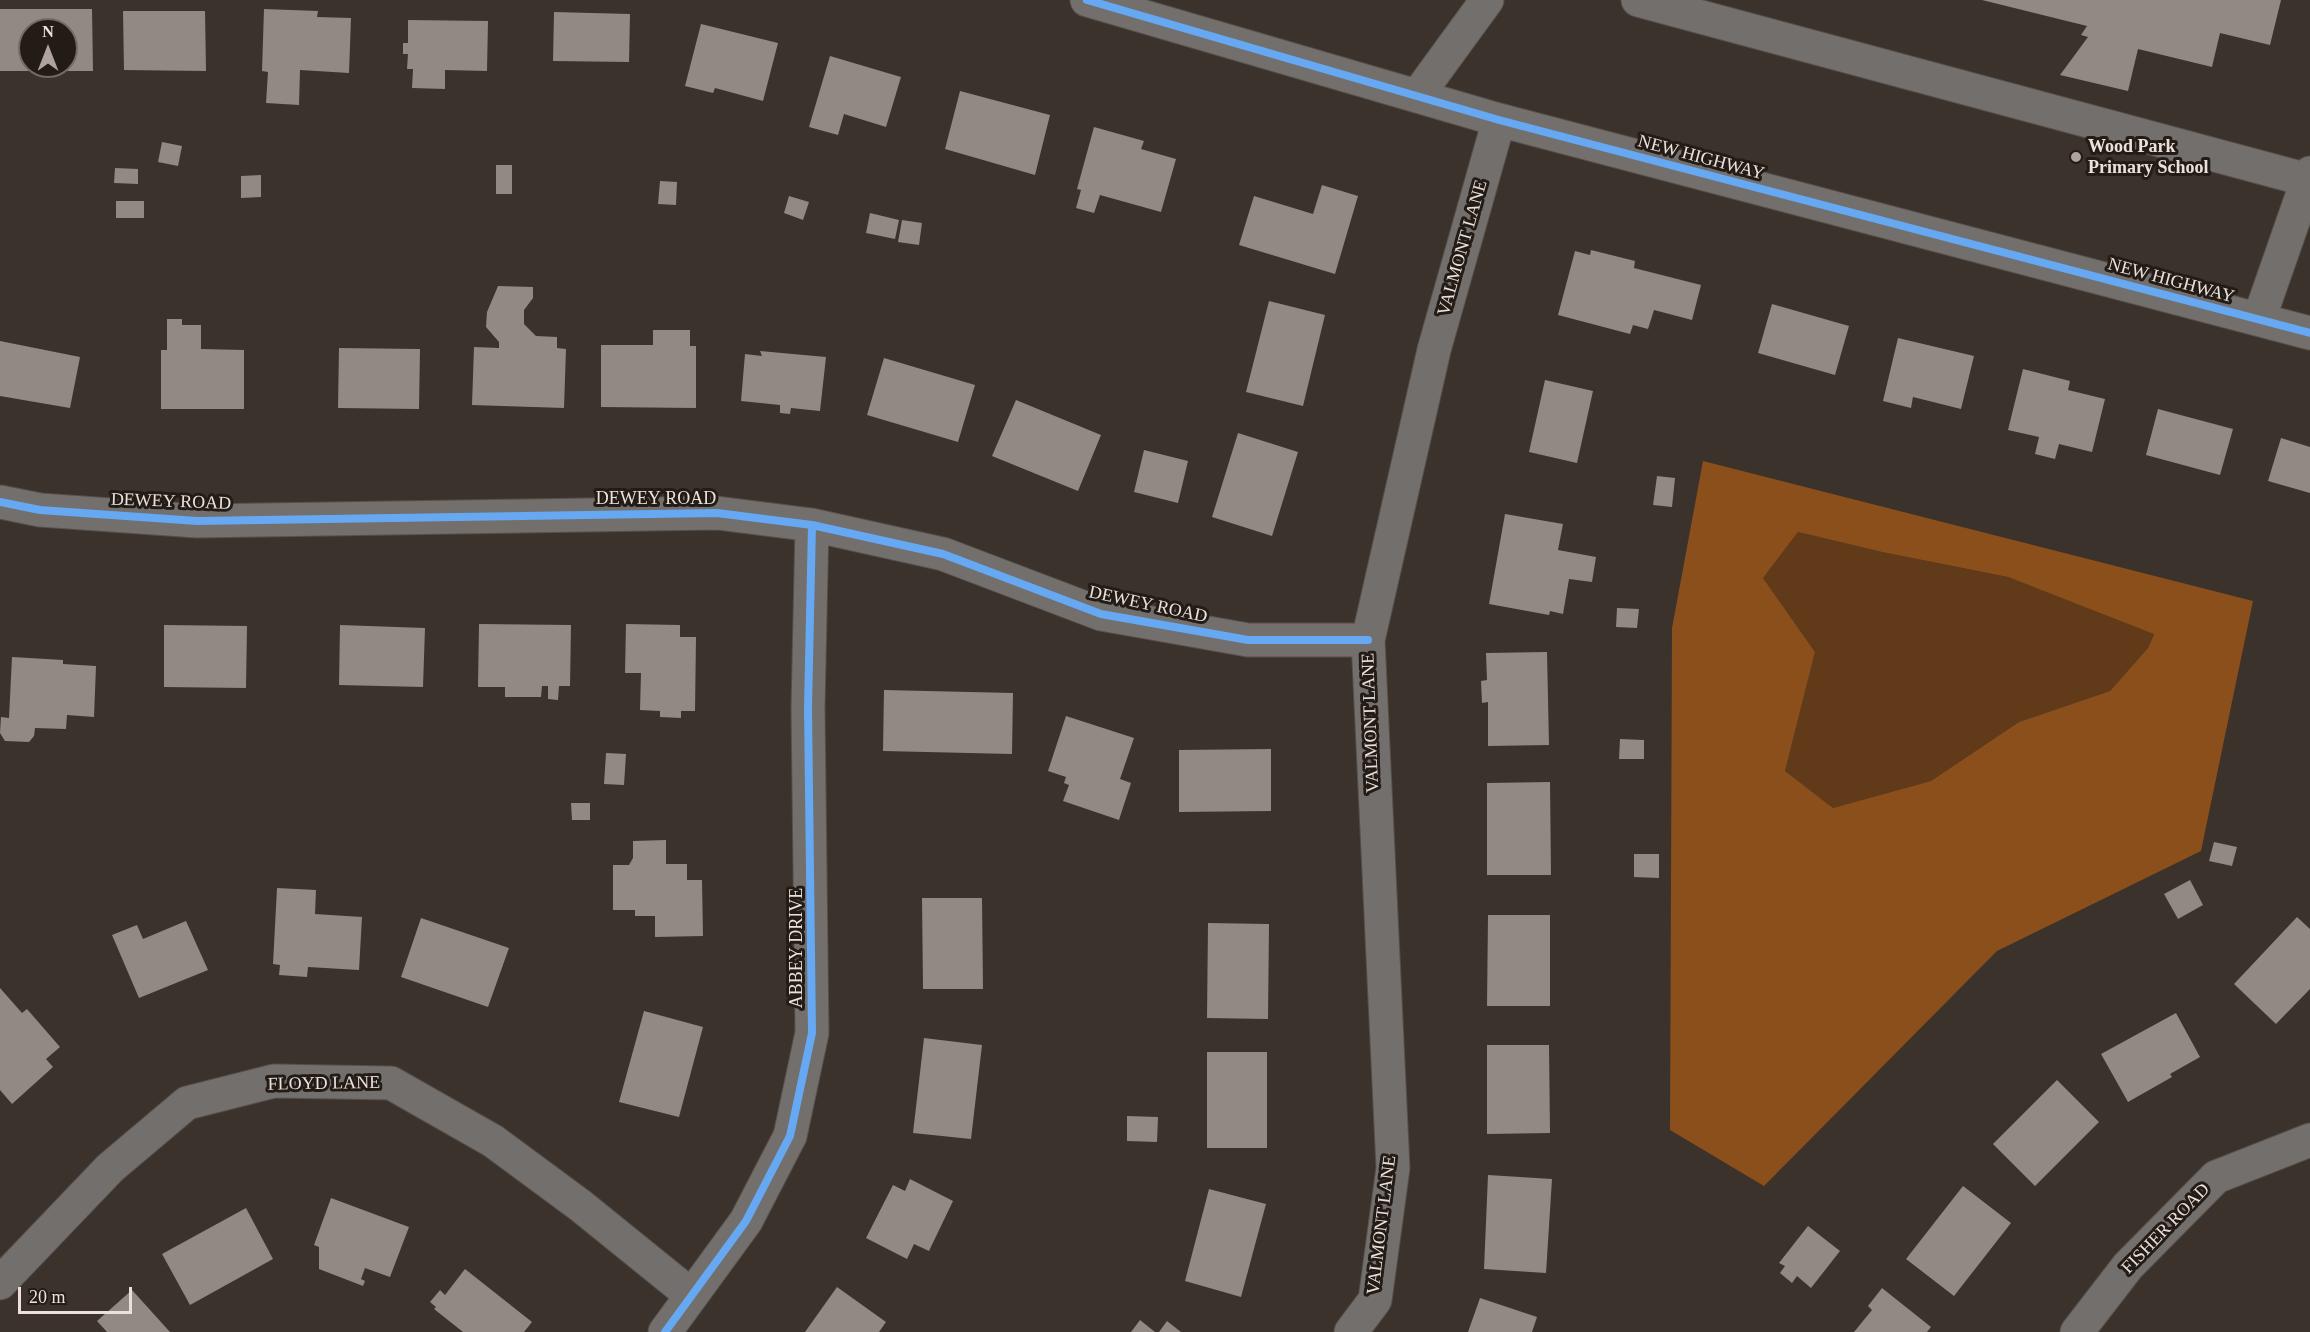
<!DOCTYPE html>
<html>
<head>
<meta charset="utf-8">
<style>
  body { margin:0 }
  #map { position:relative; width:2310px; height:1332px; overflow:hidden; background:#3b322c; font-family:Georgia,serif }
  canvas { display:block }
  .north { position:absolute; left:18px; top:18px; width:60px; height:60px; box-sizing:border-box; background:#221b16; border:2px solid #736a64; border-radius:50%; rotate:0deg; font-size:16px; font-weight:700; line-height:24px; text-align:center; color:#ece1da }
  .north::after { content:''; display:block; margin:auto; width:21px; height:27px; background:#aea49d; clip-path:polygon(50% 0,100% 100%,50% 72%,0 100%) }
  .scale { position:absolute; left:18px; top:1287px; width:114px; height:27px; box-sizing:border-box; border:3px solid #ece1da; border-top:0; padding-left:8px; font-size:18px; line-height:21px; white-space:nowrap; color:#ece1da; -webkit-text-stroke:4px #221b16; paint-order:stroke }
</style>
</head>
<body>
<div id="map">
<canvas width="2310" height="1332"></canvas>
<div class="north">N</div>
<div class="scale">20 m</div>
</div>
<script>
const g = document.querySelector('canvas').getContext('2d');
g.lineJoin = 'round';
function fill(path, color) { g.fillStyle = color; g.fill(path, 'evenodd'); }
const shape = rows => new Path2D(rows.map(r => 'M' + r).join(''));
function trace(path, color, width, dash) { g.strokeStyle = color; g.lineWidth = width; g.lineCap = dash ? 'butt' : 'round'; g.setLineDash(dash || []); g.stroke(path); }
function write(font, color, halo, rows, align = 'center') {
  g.font = font + ' Georgia,serif'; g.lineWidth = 6; g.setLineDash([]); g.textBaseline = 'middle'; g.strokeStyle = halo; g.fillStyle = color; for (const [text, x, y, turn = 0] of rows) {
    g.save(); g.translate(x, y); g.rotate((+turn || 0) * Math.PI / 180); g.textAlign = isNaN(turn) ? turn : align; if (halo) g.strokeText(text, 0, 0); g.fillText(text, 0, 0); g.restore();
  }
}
fill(shape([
  [1798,532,1882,552,2008,577,2154,633,2148,648,2110,691,2019,722,1931,781,1833,808,1785,771,1815,652,1763,578]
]), '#603a19');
fill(shape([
  [1703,461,2253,601,2201,851,1997,951,1764,1186,1670,1130,1672,628],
  [1798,532,1882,552,2008,577,2154,634,2148,648,2110,691,2019,722,1931,781,1833,808,1785,771,1815,652,1763,578]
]), '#8a4f1b');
fill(shape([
  [1982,0,2281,0,2270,45,2220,33,2212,67,2138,49,2128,91,2060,75,2088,37,2081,35,2087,26],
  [0,9,92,9,93,71,0,71],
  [30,30,66,30,66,66,30,66],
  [264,9,318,11,317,17,351,18,349,73,300,70,299,105,266,103,268,72,262,71],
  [123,11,205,11,206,71,124,70],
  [554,12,630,14,629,62,553,61],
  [408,20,488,21,487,71,445,70,445,89,412,88,413,69,407,69,408,54,403,54,403,43,408,43],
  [701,24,778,43,763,101,715,88,713,93,685,86],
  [830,56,901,77,886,127,844,114,838,135,809,127],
  [960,91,1050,115,1035,175,945,149],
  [1094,127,1144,141,1141,149,1176,159,1161,212,1100,195,1094,213,1076,208,1081,190,1077,189],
  [162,142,182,146,178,166,158,162],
  [496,165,512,165,512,194,496,194],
  [115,168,138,169,138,184,114,183],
  [261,175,261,197,241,198,241,176],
  [660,181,677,182,676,205,658,204],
  [1322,185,1358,196,1335,274,1239,245,1254,196,1313,214],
  [789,196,809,202,803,220,784,213],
  [116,201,144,201,144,218,116,218],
  [870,213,899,220,895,239,866,233],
  [902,220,922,223,919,245,898,242],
  [1591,250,1635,261,1634,268,1701,285,1692,320,1654,310,1648,329,1633,325,1630,334,1558,315,1575,251,1590,255],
  [498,286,533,287,533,298,524,310,524,324,536,336,557,337,557,348,566,349,564,408,472,405,474,347,499,348,499,342,486,327,487,312],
  [1269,301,1325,315,1303,406,1246,392],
  [1772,304,1849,326,1835,375,1758,353],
  [167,319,182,319,182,325,201,325,201,349,244,350,244,409,161,409,161,350,167,350],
  [653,330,690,330,690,346,696,346,696,408,601,407,601,345,653,345],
  [1898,338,1974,356,1961,409,1913,397,1911,408,1883,401],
  [0,341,80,357,70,408,0,396],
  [339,348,420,349,419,409,338,408],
  [760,351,826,357,820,411,791,408,790,414,780,413,780,405,741,401,745,354,762,356],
  [884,358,975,385,958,442,867,415],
  [2023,369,2070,381,2068,390,2105,399,2092,452,2059,444,2055,459,2035,454,2039,437,2008,430],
  [1545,380,1593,391,1577,463,1529,452],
  [1016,400,1101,435,1078,491,992,456],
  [2158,409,2233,429,2220,475,2146,455],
  [1238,433,1298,452,1272,536,1212,517],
  [2281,438,2310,447,2310,493,2268,481],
  [1144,450,1188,461,1178,503,1134,492],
  [1657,476,1675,478,1672,507,1653,505],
  [1505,514,1563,524,1558,550,1596,557,1592,582,1569,579,1563,614,1550,611,1549,615,1489,604],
  [1617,608,1639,609,1637,628,1616,627],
  [479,624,571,625,570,686,559,686,558,700,548,699,548,686,542,686,541,697,505,697,505,687,478,687],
  [626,624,680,625,680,637,696,637,695,711,681,711,681,718,660,717,660,711,640,710,641,673,625,673],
  [164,625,247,626,246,688,164,687],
  [340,625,425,628,423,687,339,685],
  [1547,652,1549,745,1488,746,1488,702,1482,703,1481,681,1487,680,1486,653],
  [12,657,63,660,63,664,96,666,94,717,67,715,66,729,35,728,34,736,29,742,5,741,0,733,1,717,9,718],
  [884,690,1013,693,1012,754,883,751],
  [1066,716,1134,738,1120,779,1131,783,1119,820,1063,801,1069,785,1064,783,1066,777,1048,771],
  [1620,739,1644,740,1644,759,1619,759],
  [1271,749,1271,811,1179,812,1179,750],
  [606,753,626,754,624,785,604,784],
  [1550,782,1551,875,1487,875,1487,783],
  [571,803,590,803,590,820,572,820],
  [666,840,666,864,687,864,687,880,702,880,703,936,655,937,655,916,635,916,635,910,613,910,613,865,629,865,633,858,633,841],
  [2214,842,2237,847,2232,866,2209,861],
  [1634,854,1659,854,1659,878,1634,877],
  [2190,880,2203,905,2178,919,2164,894],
  [277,888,316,890,315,914,362,917,359,970,308,967,307,977,279,975,280,965,273,964],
  [922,898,982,898,983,989,923,989],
  [1488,915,1550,915,1550,1006,1487,1006],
  [2297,917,2310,929,2310,989,2276,1024,2234,984],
  [421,918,509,948,488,1007,401,977],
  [186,921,208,970,139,998,112,935,137,925,143,939],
  [1208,923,1269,924,1268,1019,1207,1018],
  [0,988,22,1013,27,1009,60,1047,46,1059,53,1067,12,1104,0,1090],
  [644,1011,703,1027,679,1117,619,1102],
  [2176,1013,2200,1057,2170,1074,2172,1077,2128,1102,2101,1054],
  [924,1038,982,1045,971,1139,913,1133],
  [1487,1045,1549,1045,1550,1133,1487,1134],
  [1207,1052,1267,1052,1267,1148,1207,1148],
  [2057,1080,2099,1122,2035,1186,1993,1144],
  [1127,1116,1158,1117,1157,1142,1127,1141],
  [1488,1175,1552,1179,1546,1273,1484,1269],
  [910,1179,953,1201,929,1251,914,1244,907,1259,866,1238,893,1185,905,1191],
  [1963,1186,2011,1223,1954,1296,1906,1259],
  [1209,1189,1266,1204,1241,1297,1185,1281],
  [331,1198,409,1227,390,1277,365,1268,361,1279,365,1281,363,1286,319,1269,319,1247,314,1245],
  [246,1208,273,1259,190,1305,162,1254],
  [1808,1226,1840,1251,1811,1288,1797,1276,1792,1283,1780,1273,1785,1266,1779,1263],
  [465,1269,532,1322,524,1332,463,1332,434,1309,436,1307,430,1302,440,1290,445,1295],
  [837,1287,886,1322,879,1332,805,1332],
  [1882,1288,1931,1327,1927,1332,1854,1332,1872,1310,1868,1306],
  [132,1290,170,1332,107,1332,97,1321],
  [1480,1298,1537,1317,1532,1332,1468,1332],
  [1140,1320,1155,1332,1131,1332],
  [1167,1321,1181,1332,1159,1332]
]), '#918983');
const minor = shape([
  [1087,0,1499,120,2310,333],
  [1638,0,2308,180],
  [1417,96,1487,0],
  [2259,319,2310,173],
  [0,502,40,510,197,521,717,513,812,525,943,554,1101,614,1248,640,1368,640],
  [0,1283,110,1168,187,1103,274,1081,391,1083,493,1141,581,1206,691,1295],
  [665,1332,746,1221,790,1136,812,1033,808,708,812,525],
  [1351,1332,1375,1300,1393,1168,1368,640,1434,350,1499,120],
  [2077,1332,2128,1266,2216,1177,2310,1140]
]);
trace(minor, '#564f4a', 35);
trace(minor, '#726f6d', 33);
trace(shape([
  [1087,0,1499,120,2310,333],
  [0,502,40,510,197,521,717,513,812,525,943,554,1101,614,1248,640,1368,640],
  [665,1332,746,1221,790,1136,812,1033,808,708,812,525]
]), '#66a8f1', 8);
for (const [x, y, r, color] of [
  [2076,157,6,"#aea49d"]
]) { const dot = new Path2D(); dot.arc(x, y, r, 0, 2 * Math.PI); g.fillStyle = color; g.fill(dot); trace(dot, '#221b16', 2); }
write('bold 18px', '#ece1da', '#221b16', [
  ["Wood Park",2088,147],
  ["Primary School",2088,168]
], 'left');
write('18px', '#ece1da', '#221b16', [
  ["NEW HIGHWAY",1701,158,15],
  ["VALMONT LANE",1463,248,-74],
  ["NEW HIGHWAY",2171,281,15],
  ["DEWEY ROAD",656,499],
  ["DEWEY ROAD",171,502,2],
  ["DEWEY ROAD",1148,605,12],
  ["VALMONT LANE",1371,723,-92],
  ["ABBEY DRIVE",797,948,-90],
  ["FLOYD LANE",324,1084,-1],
  ["VALMONT LANE",1382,1225,-83],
  ["FISHER ROAD",2166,1229,-46]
]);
</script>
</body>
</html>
